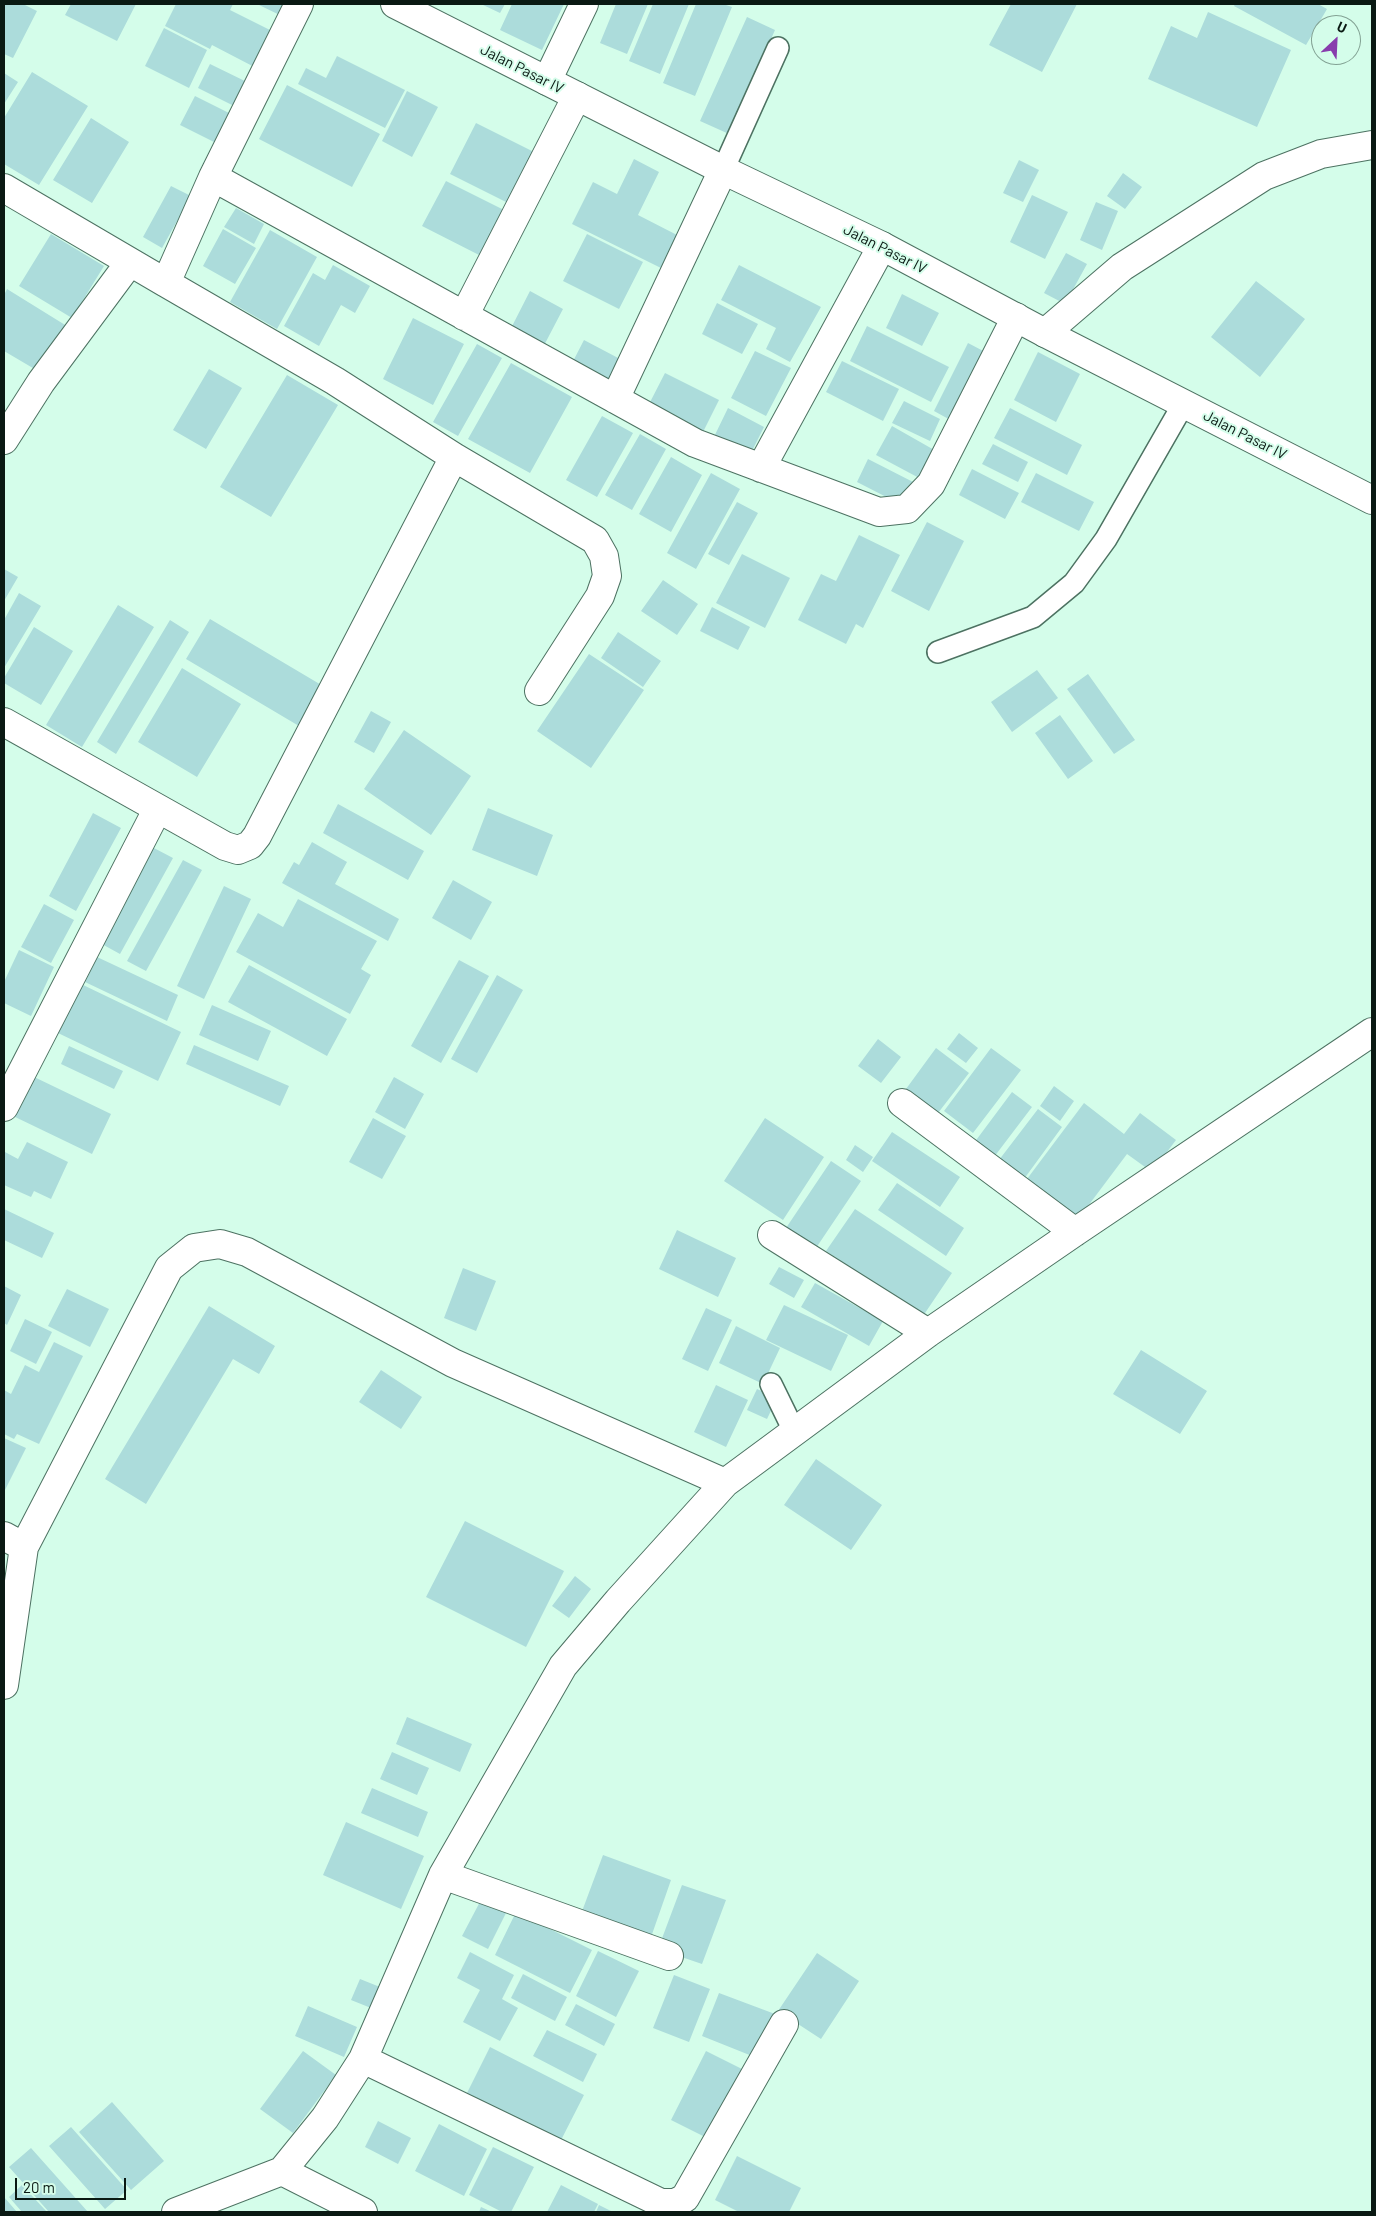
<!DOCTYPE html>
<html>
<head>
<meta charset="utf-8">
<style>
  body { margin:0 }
  #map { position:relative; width:1376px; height:2216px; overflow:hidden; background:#d4fdea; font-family:Barlow,sans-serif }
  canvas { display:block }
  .frame { position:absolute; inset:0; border:5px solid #0a1913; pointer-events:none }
  .north { position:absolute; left:1311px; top:15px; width:50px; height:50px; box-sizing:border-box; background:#d4fdea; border:1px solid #83a294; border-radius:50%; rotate:25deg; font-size:14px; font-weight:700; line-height:20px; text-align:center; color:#0a1913 }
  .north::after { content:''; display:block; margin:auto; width:18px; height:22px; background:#883cad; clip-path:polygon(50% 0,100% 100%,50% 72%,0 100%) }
  .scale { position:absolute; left:15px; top:2178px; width:111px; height:22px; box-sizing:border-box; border:2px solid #0a1913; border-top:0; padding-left:6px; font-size:15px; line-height:18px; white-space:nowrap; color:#0a1913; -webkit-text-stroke:4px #d4fdea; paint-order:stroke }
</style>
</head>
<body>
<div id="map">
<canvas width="1376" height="2216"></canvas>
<div class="frame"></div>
<div class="north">U</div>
<div class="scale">20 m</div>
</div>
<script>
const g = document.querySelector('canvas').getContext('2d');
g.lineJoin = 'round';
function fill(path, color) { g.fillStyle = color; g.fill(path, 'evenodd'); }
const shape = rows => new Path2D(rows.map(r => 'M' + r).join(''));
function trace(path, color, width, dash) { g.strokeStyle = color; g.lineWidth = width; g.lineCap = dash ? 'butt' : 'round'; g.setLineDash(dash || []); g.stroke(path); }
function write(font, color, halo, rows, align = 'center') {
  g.font = font + ' Barlow,sans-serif'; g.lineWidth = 4; g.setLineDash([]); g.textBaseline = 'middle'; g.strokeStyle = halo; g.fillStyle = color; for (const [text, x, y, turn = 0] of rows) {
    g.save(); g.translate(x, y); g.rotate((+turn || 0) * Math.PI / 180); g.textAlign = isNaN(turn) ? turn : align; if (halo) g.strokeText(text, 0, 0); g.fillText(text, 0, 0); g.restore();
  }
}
fill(shape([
  [4,4,23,4,37,11,13,58,4,54],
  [71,4,136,4,117,41,65,15],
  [176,4,233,4,230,10,280,35,262,71,212,45,210,49,165,26],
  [257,4,296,4,288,19],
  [481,4,505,4,500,13],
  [512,4,564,4,542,50,500,30],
  [616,4,648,4,627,54,600,43],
  [653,4,689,4,660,74,629,61],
  [696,4,723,4,732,7,695,96,663,83],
  [1011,4,1077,4,1042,72,989,45],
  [1235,4,1318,4,1327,9,1306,45,1234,6],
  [1208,12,1291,50,1257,127,1148,79,1171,26,1197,38],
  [747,17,775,30,729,134,700,121],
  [164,28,207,50,189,88,145,66],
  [337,56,405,90,385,128,298,84,306,68,326,78],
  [210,64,253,85,240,109,198,88],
  [32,72,88,106,39,185,4,164,4,118],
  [4,73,18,82,4,104],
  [287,85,380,134,352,187,259,139],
  [407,91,438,107,412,157,382,141],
  [195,96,233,115,218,144,180,125],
  [91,118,129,142,92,203,53,180],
  [476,123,542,156,516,207,450,174],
  [634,159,659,172,638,215,677,235,661,268,572,224,593,182,617,194],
  [1019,160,1039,170,1023,202,1003,193],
  [1123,173,1142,187,1125,209,1107,196],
  [446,181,506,211,483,257,422,226],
  [171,186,191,196,162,248,143,237],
  [1032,195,1068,212,1045,259,1010,242],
  [1096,202,1118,211,1102,250,1080,240],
  [236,208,264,224,254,244,224,227],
  [223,229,256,248,235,284,203,266],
  [270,230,317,257,277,329,230,302],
  [51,234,104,266,72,318,19,286],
  [587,234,643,262,619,309,563,281],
  [1066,253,1087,264,1065,304,1044,293],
  [333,265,370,286,355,313,341,305,319,346,284,326,313,273,325,280],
  [739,265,821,307,790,362,766,349,776,328,721,300],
  [1256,281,1305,319,1260,377,1211,337],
  [7,289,70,328,43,374,4,351,4,295],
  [530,291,563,309,539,355,506,338],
  [902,294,939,313,922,346,886,328],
  [717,303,758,324,742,354,702,334],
  [413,318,464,344,433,405,383,379],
  [867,326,949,367,931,402,850,361],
  [584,340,620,359,604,390,568,371],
  [968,343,989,354,954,422,934,411],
  [477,344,502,358,458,436,433,422],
  [755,351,791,368,766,416,731,398],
  [1038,352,1080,374,1056,422,1014,400],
  [842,361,899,389,883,421,826,392],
  [511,363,572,397,530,473,468,439],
  [209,369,242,388,206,449,173,430],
  [665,373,719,400,700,438,646,410],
  [287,375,338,405,271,517,220,487],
  [904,401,940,419,930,441,892,423],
  [728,408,764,427,748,459,712,441],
  [1010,408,1082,445,1067,475,994,438],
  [602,416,633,433,597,497,566,480],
  [892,426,936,451,921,479,876,455],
  [640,434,666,449,632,510,605,495],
  [993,444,1028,462,1018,482,982,464],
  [671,457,702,475,671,532,639,514],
  [868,459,917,484,906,507,857,482],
  [972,469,1019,493,1005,519,959,495],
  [711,473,740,489,696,569,667,553],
  [1036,473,1094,502,1079,531,1021,502],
  [737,502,758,513,729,565,708,554],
  [927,522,964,541,929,611,891,591],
  [859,535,900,555,863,628,856,624,846,644,798,620,821,574,836,581],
  [742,554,790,578,765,628,716,603],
  [4,569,18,577,4,601],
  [663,580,698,604,677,635,641,611],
  [19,593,41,606,4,668,4,620],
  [118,605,154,627,82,747,46,725],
  [712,607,750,627,738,650,700,631],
  [210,619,323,686,299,726,186,659],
  [170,620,189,632,116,754,97,742],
  [34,627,73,651,41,705,4,683,4,678],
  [618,632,661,661,643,687,601,658],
  [589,654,644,690,591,768,537,731],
  [182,668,241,704,197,777,138,742],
  [1037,670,1058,698,1012,732,991,702],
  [1088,674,1135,740,1114,754,1067,689],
  [371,711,391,722,374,753,354,742],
  [1060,715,1093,761,1068,779,1035,733],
  [404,730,471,776,431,835,364,789],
  [338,804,424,851,408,880,323,833],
  [488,808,553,835,537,876,472,850],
  [93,813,121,828,76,911,49,896],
  [312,842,347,862,335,884,399,919,388,941,282,883,294,862,299,865],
  [152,847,173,858,120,954,100,943],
  [183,860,202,870,146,971,127,961],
  [453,880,492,902,471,940,432,918],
  [224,886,251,899,204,999,177,986],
  [298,899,377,941,361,969,371,975,350,1014,236,952,258,913,283,927],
  [44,904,74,920,51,963,21,947],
  [19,950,54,967,31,1016,4,1003,4,982],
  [97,957,178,995,167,1021,85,982],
  [459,960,489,976,441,1063,411,1046],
  [249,965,347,1019,327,1056,228,1002],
  [497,975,523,990,477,1073,451,1059],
  [81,984,181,1032,158,1081,58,1033],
  [212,1005,271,1031,258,1061,199,1035],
  [959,1033,978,1048,966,1063,947,1049],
  [878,1039,901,1057,881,1083,858,1066],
  [194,1045,289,1086,280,1106,186,1064],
  [69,1046,123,1071,114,1089,61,1064],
  [936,1048,969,1073,938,1113,906,1089],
  [991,1048,1021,1070,973,1133,944,1111],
  [30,1075,111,1114,92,1154,11,1115],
  [394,1077,424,1094,405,1129,375,1112],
  [1054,1086,1074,1101,1060,1121,1040,1106],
  [1012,1092,1032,1107,991,1161,971,1147],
  [1084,1103,1124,1134,1140,1113,1176,1140,1152,1172,1127,1154,1076,1222,1024,1183],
  [1038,1109,1062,1127,1024,1179,999,1160],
  [373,1118,406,1136,382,1179,349,1162],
  [765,1118,824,1157,783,1220,724,1181],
  [892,1132,960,1177,940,1207,872,1161],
  [27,1142,68,1162,51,1199,34,1191,31,1197,4,1185,5,1152,18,1159],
  [855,1145,873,1157,863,1172,846,1160],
  [831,1161,861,1181,814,1251,784,1231],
  [897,1183,964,1228,946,1256,878,1210],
  [4,1209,54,1233,42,1258,4,1240],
  [855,1209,952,1273,923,1316,826,1251],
  [677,1230,736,1258,718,1297,659,1269],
  [779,1267,804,1280,794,1298,769,1284],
  [463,1268,496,1281,476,1331,444,1318],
  [815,1283,883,1321,869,1346,801,1307],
  [4,1286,21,1295,7,1325,4,1323],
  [67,1289,109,1309,90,1347,48,1326],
  [784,1305,848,1335,831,1371,766,1340],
  [209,1306,275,1346,259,1374,233,1359,146,1504,105,1479],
  [706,1308,732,1320,708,1371,682,1359],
  [25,1319,52,1332,36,1364,10,1351],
  [736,1326,780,1348,763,1384,719,1363],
  [54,1342,83,1356,39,1444,17,1434,14,1439,4,1434,4,1390,11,1394,25,1365,39,1372],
  [1141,1350,1207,1391,1180,1434,1113,1394],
  [381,1370,422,1397,401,1429,359,1402],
  [716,1385,748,1400,726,1447,694,1432],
  [757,1389,777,1398,767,1419,747,1410],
  [4,1438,26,1448,4,1492],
  [816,1459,882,1505,851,1550,784,1505],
  [465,1521,564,1571,526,1647,426,1597],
  [575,1576,591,1589,569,1618,552,1606],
  [407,1717,472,1744,460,1772,396,1744],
  [392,1752,429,1768,417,1795,380,1779],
  [372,1788,428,1812,418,1837,361,1813],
  [346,1822,424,1856,401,1909,323,1875],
  [603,1855,671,1880,650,1940,581,1914],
  [682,1885,726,1900,702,1964,658,1949],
  [482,1898,507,1911,488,1949,462,1936],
  [516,1912,592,1950,570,1993,495,1955],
  [598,1951,639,1971,616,2017,576,1996],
  [470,1952,514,1975,502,1999,518,2008,500,2041,463,2022,480,1990,457,1978],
  [817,1953,859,1981,821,2039,778,2011],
  [523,1974,567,1997,555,2021,511,1998],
  [674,1975,710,1989,689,2042,653,2028],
  [360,1979,380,1987,371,2008,351,2000],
  [719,1993,775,2014,757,2058,702,2036],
  [576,2004,615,2024,604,2046,565,2025],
  [308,2006,357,2027,344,2057,295,2036],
  [547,2030,597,2054,583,2082,533,2056],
  [490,2047,584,2095,558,2146,464,2099],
  [303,2051,336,2075,293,2133,260,2109],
  [706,2051,744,2070,709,2139,671,2120],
  [112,2102,164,2161,131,2190,79,2132],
  [378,2121,411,2138,398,2164,365,2147],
  [439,2124,487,2149,464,2196,415,2171],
  [71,2127,127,2190,105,2209,49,2146],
  [493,2147,534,2167,511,2212,502,2212,469,2195],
  [31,2148,88,2212,49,2212,9,2167],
  [737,2156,801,2188,789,2212,739,2212,715,2200],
  [22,2185,47,2212,22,2212,9,2197],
  [561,2185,598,2204,594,2212,547,2212],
  [4,2197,17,2212,4,2212],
  [599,2205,613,2212,596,2212],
  [481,2207,492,2212,479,2212]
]), '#acdcdb');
const lane = shape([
  [723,170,778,48],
  [938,652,1033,617,1074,583,1106,539,1184,403],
  [771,1384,795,1433]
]);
const street = shape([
  [547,81,584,4],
  [213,177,695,443,879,512,907,509,931,484,1016,317],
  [4,188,166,283],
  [464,316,577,96],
  [1045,333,1122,267,1264,176,1321,154,1372,145],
  [615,399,723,170],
  [4,440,41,382,130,262],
  [454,457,595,540,604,556,607,576,600,596,539,691],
  [761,468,882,246],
  [4,722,225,846,238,850,250,845,257,836,454,457,335,381,166,283,213,177,299,4],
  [902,1103,1075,1232],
  [4,1107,157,810],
  [772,1235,928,1333],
  [4,1536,24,1547,169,1268,194,1248,220,1244,247,1252,453,1363,725,1483,928,1333,1075,1232,1372,1032],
  [4,1685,24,1547],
  [443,1875,669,1956],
  [363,2059,661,2203,675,2203,685,2198,784,2024],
  [282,2171,363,2212],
  [176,2212,282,2171,325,2118,363,2059,443,1875,563,1666,618,1601,725,1483]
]);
const secondary = shape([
  [395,4,723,170,882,246,1045,333,1372,500]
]);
trace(lane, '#4d7262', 24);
trace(street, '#4d7262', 30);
trace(secondary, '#4d7262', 30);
trace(lane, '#fff', 21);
trace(street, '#fff', 28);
trace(secondary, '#fff', 28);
write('15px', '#0a1913', '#d4fdea', [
  ["Jalan Pasar IV",522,69,27],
  ["Jalan Pasar IV",885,249,27],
  ["Jalan Pasar IV",1245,435,27]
]);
</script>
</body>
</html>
